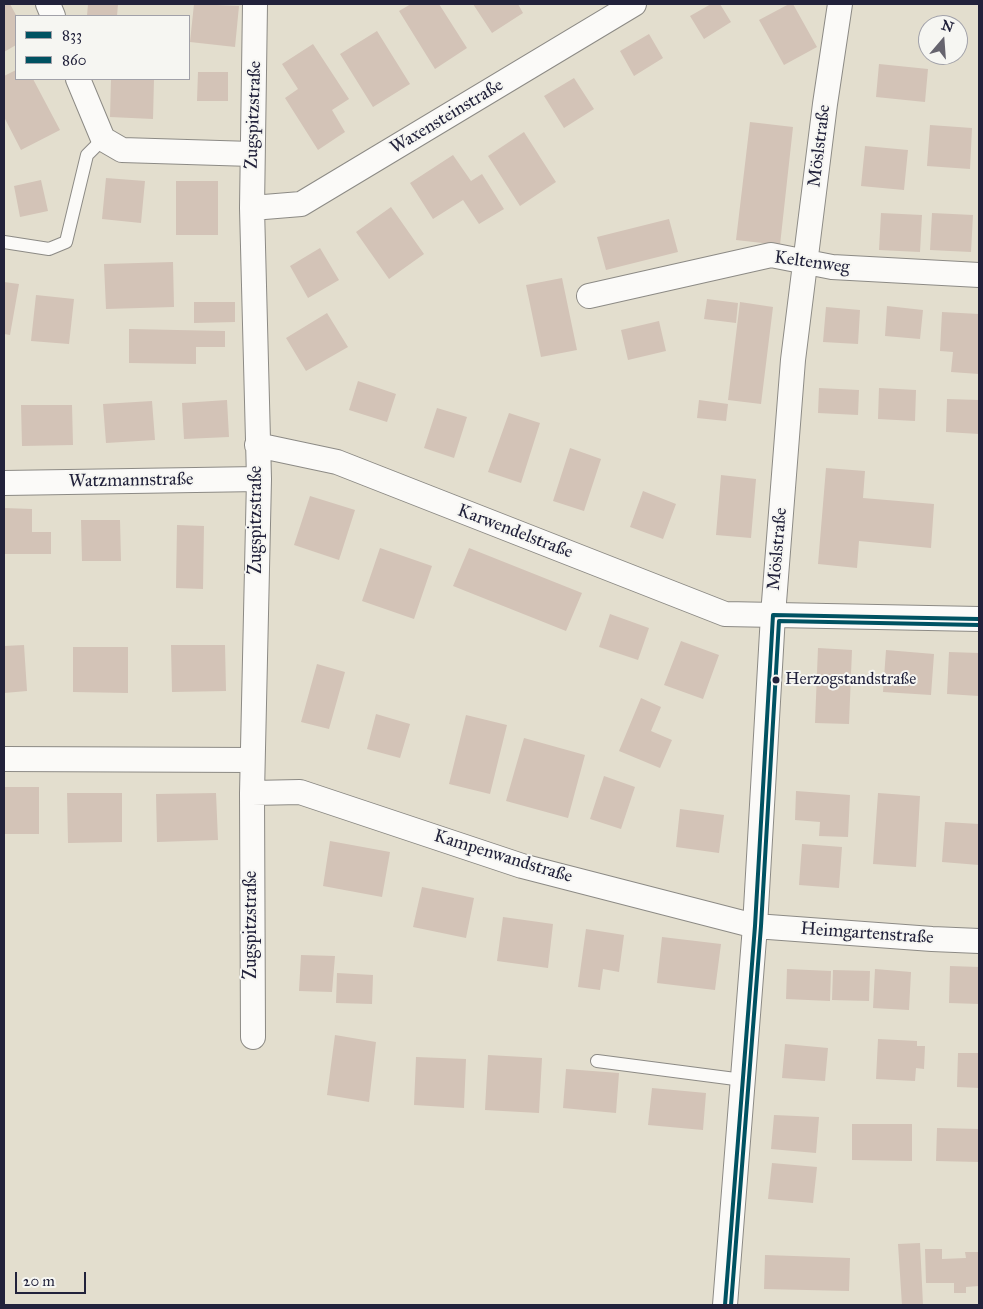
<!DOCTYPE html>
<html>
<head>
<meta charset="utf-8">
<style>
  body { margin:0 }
  #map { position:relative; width:983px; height:1309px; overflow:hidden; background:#e3dece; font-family:"IM FELL Great Primer",serif }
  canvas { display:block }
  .frame { position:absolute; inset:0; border:5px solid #22223b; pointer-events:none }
  .legend { position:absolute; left:15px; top:15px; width:175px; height:65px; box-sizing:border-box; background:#f6f6f2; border:1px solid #a1a1a9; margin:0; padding:6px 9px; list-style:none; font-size:15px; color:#22223b }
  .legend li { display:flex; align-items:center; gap:10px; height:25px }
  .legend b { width:25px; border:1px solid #a1a1a9 }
  .north { position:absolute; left:918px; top:15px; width:50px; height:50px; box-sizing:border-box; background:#f6f6f2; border:1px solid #a1a1a9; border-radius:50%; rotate:18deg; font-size:14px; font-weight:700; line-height:20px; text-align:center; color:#22223b }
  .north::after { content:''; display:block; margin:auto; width:18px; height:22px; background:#66646e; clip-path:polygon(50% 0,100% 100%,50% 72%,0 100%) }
  .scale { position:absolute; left:15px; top:1272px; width:71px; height:22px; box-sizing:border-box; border:2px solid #22223b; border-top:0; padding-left:6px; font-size:15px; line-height:18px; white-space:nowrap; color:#22223b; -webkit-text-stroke:4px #f6f6f2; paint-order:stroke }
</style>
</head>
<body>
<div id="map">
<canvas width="983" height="1309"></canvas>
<div class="frame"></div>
<ul class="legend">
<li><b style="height:6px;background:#005262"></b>833</li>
<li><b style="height:6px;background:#005262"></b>860</li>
</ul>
<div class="north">N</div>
<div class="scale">20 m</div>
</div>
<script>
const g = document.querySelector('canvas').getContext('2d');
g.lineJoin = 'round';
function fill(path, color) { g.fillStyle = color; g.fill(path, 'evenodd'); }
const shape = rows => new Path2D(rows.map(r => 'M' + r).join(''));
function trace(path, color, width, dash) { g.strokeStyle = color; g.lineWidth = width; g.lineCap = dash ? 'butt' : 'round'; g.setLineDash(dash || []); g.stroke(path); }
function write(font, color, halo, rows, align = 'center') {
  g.font = font + ' "IM FELL Great Primer",serif'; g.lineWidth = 4; g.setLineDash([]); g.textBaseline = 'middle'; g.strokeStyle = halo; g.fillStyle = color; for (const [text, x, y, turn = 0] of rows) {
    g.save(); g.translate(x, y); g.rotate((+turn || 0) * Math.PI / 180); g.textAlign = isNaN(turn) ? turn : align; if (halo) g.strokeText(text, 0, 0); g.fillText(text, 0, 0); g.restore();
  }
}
fill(shape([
  [4,4,10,4,16,15,16,45,4,52],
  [88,4,118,4,117,16,87,16],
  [194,4,239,6,235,47,190,42],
  [411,4,439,4,467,48,435,69,399,11],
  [473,4,518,4,523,13,492,33],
  [711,4,720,4,731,22,704,39,690,16],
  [789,4,793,4,817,47,784,65,759,20],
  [377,31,410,84,373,107,340,54],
  [649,34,663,58,634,76,620,51],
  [313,44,349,99,332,110,345,132,318,150,285,98,298,89,282,64],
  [879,64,928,69,925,102,876,97],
  [16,70,16,79,33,79,60,130,21,150,4,117,4,76],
  [198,72,228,72,228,101,197,101],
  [574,78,594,109,564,128,544,96],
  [111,79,154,79,153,119,110,117],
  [750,122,793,127,780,245,736,240],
  [930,125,972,128,970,169,927,166],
  [524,132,556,182,520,206,488,156],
  [865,146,908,150,904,190,861,186],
  [453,155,471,181,482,174,504,209,479,224,463,200,433,219,410,183],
  [106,178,145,181,141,223,102,219],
  [41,180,48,211,20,217,14,186],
  [176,181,218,181,218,235,176,235],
  [391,207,424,254,389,279,356,232],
  [881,213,922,215,920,252,879,250],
  [932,213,973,215,971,252,930,250],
  [669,219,678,252,606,270,597,237],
  [320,248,339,280,308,298,290,266],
  [173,262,174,307,106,309,104,264],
  [562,278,577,350,541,357,526,285],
  [4,282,19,284,10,335,4,334],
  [36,295,74,299,69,344,31,341],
  [707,299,738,303,736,323,704,319],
  [194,302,235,302,235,322,194,323],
  [740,302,773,307,761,404,728,400],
  [887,306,923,310,920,339,885,336],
  [826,307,860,310,858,344,823,342],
  [942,312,979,314,979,374,951,372,953,352,940,351],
  [327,313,348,347,306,371,286,338],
  [659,321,666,351,628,360,621,330],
  [129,329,225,331,225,347,196,347,196,364,129,363],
  [358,381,396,394,387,422,349,410],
  [819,388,859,390,858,415,818,413],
  [879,388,916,390,915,421,878,419],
  [947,399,979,400,979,434,946,432],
  [227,400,229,437,184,439,182,403],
  [699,400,728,404,726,421,697,418],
  [152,401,155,440,106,443,103,404],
  [21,405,72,405,73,445,22,446],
  [437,408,467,417,454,458,424,448],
  [509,413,540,423,521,483,488,472],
  [570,448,601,459,584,511,553,501],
  [826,468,865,471,863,498,934,504,931,548,859,541,857,568,818,564],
  [721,475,756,479,751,538,716,535],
  [643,491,676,504,663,539,630,527],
  [310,496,355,510,339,560,294,545],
  [4,508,32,509,32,532,51,532,51,554,4,554],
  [81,520,120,520,121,561,82,561],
  [177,525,204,526,203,589,176,588],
  [380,548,432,566,414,619,362,601],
  [469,548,582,593,566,631,453,586],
  [610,614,649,628,638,660,599,647],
  [681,641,719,655,703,699,664,685],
  [24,645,27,691,4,693,4,646],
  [171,645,225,645,226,691,172,692],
  [73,647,128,647,128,693,73,692],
  [818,648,852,650,849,724,815,723],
  [886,650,934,654,931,695,883,692],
  [949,652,979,653,979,696,947,694],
  [317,664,345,672,329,729,301,722],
  [641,698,661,707,651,731,672,740,660,768,619,751],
  [376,714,410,724,400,758,367,749],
  [466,715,507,725,490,794,449,784],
  [524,738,585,755,568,818,506,801],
  [604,776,635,787,621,829,590,819],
  [4,787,39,787,39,834,4,834],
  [796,791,850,795,848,837,819,836,820,822,795,820],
  [67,793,122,793,122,842,68,843],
  [216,793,218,840,157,842,156,794],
  [878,793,920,796,916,867,873,864],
  [680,809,724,815,719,853,676,847],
  [945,822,979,824,979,865,942,862],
  [330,841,390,852,382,897,323,886],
  [802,844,842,847,839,888,799,885],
  [422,887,474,898,466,938,413,927],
  [503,917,553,924,548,968,497,961],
  [586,929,624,935,619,972,603,969,600,990,578,987],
  [662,937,721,944,715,990,657,983],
  [301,955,335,956,332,992,299,991],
  [950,966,979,967,979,1004,949,1003],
  [787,969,831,971,830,1001,786,999],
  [875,969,911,972,909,1010,873,1008],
  [833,970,870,971,869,1001,832,1000],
  [337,973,373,975,372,1004,336,1003],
  [335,1035,376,1042,369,1102,327,1095],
  [878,1039,917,1041,917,1046,925,1046,924,1069,916,1068,915,1081,876,1079],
  [785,1044,828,1048,825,1081,782,1078],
  [958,1053,979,1053,979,1088,957,1087],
  [488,1055,542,1058,539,1113,485,1110],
  [416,1057,466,1059,464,1108,414,1105],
  [566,1069,619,1073,616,1113,563,1108],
  [652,1088,706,1093,703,1130,648,1125],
  [774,1115,819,1117,816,1153,771,1149],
  [852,1124,912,1124,912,1161,852,1160],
  [937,1128,979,1129,979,1162,936,1161],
  [772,1163,817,1167,813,1203,768,1199],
  [920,1243,923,1305,902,1305,898,1244],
  [925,1249,942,1249,942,1259,966,1258,965,1252,979,1252,979,1286,966,1287,966,1271,966,1293,954,1293,954,1283,926,1283],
  [765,1255,850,1258,849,1291,764,1289]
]), '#d3c3b7');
const lane = shape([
  [4,242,49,249,66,242,87,155,103,139],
  [597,1061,743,1080]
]);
const street = shape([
  [48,4,53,16],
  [78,79,103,139,122,150,252,154],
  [252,208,301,204,634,4],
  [589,296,771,255,832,267,979,275],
  [257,445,337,462,725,614,979,619],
  [4,483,259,479],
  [4,759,252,760],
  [252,793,300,792,522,866,755,926,932,939,979,941],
  [253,1037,252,793,259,479,252,208,255,4],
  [725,1305,755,926,773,615,793,360,825,104,840,4]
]);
trace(lane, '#8c8a85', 14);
trace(street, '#8c8a85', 26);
trace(lane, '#fbfaf8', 12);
trace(street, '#fbfaf8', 24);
trace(shape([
  [725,1305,755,926,773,615,979,619]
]), '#005262', 4);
trace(shape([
  [731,1305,761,926,779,621,979,625]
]), '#005262', 4);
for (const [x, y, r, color] of [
  [776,680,4.5,"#22223b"]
]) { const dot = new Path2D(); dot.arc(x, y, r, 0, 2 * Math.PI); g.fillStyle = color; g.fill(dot); trace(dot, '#f6f6f2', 2); }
write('17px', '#22223b', '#f6f6f2', [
  ["Herzogstandstraße",785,680]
], 'left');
write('18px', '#22223b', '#f6f6f2', [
  ["Zugspitzstraße",254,115,-88],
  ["Waxensteinstraße",447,117,-31],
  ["Möslstraße",820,146,-83],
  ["Keltenweg",812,263,8],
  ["Watzmannstraße",131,481,-1],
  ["Zugspitzstraße",257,520,-90],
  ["Karwendelstraße",515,532,21],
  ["Möslstraße",778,549,-85],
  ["Kampenwandstraße",503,857,17],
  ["Zugspitzstraße",252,925,-90],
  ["Heimgartenstraße",867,934,4]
]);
</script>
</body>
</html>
